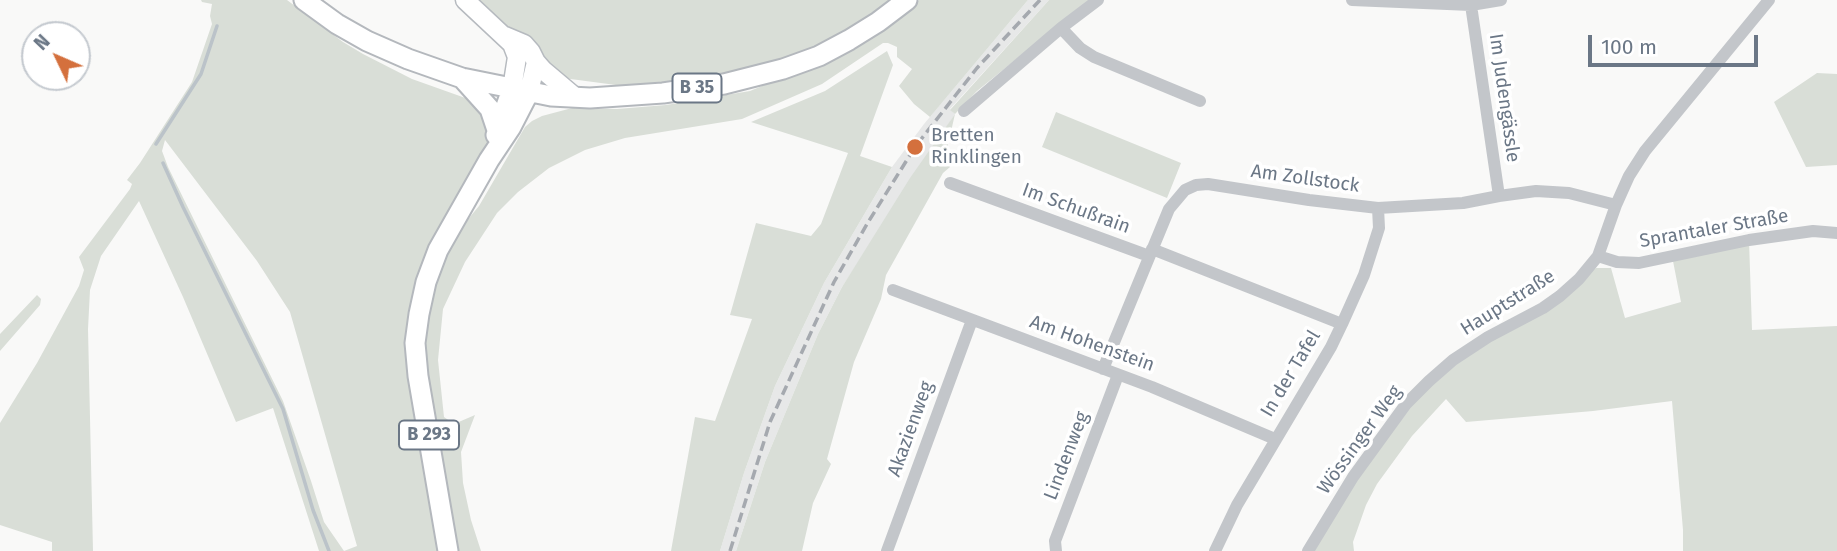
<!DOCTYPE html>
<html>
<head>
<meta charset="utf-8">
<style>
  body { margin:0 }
  #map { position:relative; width:1837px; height:551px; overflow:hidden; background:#f9f9f8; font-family:"Fira Sans",sans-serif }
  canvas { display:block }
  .north { position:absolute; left:21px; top:21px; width:70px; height:70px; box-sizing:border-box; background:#fff; border:2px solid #c4c9cf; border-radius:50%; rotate:314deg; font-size:19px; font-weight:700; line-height:28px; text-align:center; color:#6b7786 }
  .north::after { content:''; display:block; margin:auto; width:24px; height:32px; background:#d4703d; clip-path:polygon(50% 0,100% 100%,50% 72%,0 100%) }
  .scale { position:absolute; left:1588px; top:35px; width:170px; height:32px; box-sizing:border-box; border:4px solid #6b7786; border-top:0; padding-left:9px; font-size:21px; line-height:24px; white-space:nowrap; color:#6b7786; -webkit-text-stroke:5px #fff; paint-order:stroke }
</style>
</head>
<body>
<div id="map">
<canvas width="1837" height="551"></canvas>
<div class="north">N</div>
<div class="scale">100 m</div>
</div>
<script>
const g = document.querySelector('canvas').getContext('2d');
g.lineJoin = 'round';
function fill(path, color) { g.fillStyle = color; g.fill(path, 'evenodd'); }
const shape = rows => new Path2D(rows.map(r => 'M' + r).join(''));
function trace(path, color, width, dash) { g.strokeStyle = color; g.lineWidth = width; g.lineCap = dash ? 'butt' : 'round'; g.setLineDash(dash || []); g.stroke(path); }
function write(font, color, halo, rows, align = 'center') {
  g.font = font + ' "Fira Sans",sans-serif'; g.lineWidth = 7; g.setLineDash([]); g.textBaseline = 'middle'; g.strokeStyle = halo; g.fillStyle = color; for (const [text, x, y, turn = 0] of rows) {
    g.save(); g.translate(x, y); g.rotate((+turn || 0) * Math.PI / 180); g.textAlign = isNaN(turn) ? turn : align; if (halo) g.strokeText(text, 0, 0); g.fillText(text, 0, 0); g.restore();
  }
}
fill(shape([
  [1028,0,1049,0,950,109,955,114,842,287,818,334,765,462,736,551,720,551,744,473,775,386,824,283,892,167,924,124]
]), '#e7e8e8');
fill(shape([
  [201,0,287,0,343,42,363,54,412,79,471,100,481,107,491,132,489,142,419,288,442,551,344,551,357,546,290,312,257,261,165,140,162,151,168,167,283,401,311,481,324,522,344,551,319,551,273,408,236,422,183,297,139,201,101,256,90,290,88,329,93,551,52,551,52,542,0,525,0,423,37,363,79,286,84,270,79,257,130,189,132,184,127,180,140,163,192,82,212,24,210,16,212,4,202,2],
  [473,0,891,0,850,30,813,49,748,72,710,81,631,87,563,78,510,30,498,22],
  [919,0,1028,0,930,117,914,104,899,86,912,69,897,57,897,47,888,43,883,43,822,84,742,119,625,138,585,150,549,168,518,192,497,213,465,262,443,309,438,360,444,417,454,424,475,415,461,452,463,483,471,520,481,551,455,551,424,351,425,317,450,241,479,206,525,127,532,121,542,116,572,108,617,109,666,105,750,91,852,49,907,12],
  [1049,0,1089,0,977,91,955,114,947,149,953,151,950,167,943,173,886,275,881,299,854,362,827,459,831,464,813,503,802,551,736,551,765,462,818,334,842,287,910,178,955,114,950,110],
  [887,51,893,65,860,156,892,167,824,283,775,386,744,473,720,551,671,551,695,417,715,421,752,319,730,315,756,223,811,236,821,224,848,153,751,122,825,91],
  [1817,73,1837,74,1837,165,1806,167,1774,102],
  [1056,112,1181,163,1167,198,1042,147],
  [1749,240,1752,330,1837,326,1837,551,1683,551,1683,530,1672,401,1593,411,1466,422,1446,399,1412,436,1377,484,1366,505,1353,542,1354,551,1312,551,1365,467,1413,402,1454,364,1596,268,1611,268,1625,318,1681,302,1672,256],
  [37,295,41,299,40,305,0,351,0,334]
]), '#d9ded7');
trace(shape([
  [156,144,201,74,217,26],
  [163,163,183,207,283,409,313,510,329,551]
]), '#bbc3c9', 3.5);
const secondary = shape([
  [465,0,512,44,517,57,512,89],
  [505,36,524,44,531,52,536,62,529,92],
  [536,62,543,70,575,97]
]);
const primary = shape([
  [304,0,337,24,367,41,408,59,462,78,551,96,590,98,663,93,724,84,783,69,819,56,849,40,878,22,907,0],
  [463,79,490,109,497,130],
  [496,135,512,89],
  [448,551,418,376,415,343,419,314,426,282,438,250,489,160,511,127,529,92]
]);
trace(secondary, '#b6babf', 21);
trace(primary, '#b4b8bd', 23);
trace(shape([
  [1352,0,1471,5,1501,0],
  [1471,5,1499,196],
  [1061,28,1080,48,1094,57,1200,101],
  [964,111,1061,28,1098,0],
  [950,183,1149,256],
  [1152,249,1342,324],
  [1598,256,1617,262,1639,263,1749,240,1813,231,1837,233],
  [893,290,1152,387,1275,439],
  [1103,369,1169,209,1185,190,1196,185,1208,184,1309,200,1378,208,1463,203,1499,196,1536,191,1569,193,1616,205],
  [887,551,972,320],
  [1056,551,1055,541,1118,375],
  [1215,551,1237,505,1331,347,1342,324,1364,275,1379,228,1378,208],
  [1308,551,1353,477,1406,404,1429,381,1453,360,1488,337,1543,308,1560,296,1579,279,1598,256,1616,205,1629,176,1645,151,1769,0]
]), '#c3c6ca', 12);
trace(secondary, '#fff', 18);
trace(primary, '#fff', 19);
trace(shape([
  [730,551,770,422,834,282,867,224,915,147,977,68,1040,0]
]), '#a5a9af', 3.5, [10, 5]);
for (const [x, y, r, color] of [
  [915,147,9,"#d4703d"]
]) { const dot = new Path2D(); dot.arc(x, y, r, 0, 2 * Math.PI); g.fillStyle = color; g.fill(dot); trace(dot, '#fff', 2.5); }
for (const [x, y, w] of [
  [697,88,49],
  [429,435,60]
]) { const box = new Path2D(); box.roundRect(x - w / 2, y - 14.5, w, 29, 5); g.fillStyle = '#fff'; g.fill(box); trace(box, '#6b7786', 2); }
write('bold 18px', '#6b7786', null, [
  ["B 35",697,88],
  ["B 293",429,435]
]);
write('19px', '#6b7786', '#fff', [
  ["Im Judengässle",1504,98,82],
  ["Am Zollstock",1305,179,8],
  ["Im Schußrain",1076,209,20],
  ["Sprantaler Straße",1714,229,-10],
  ["Hauptstraße",1508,303,-32],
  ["Am Hohenstein",1092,344,20],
  ["In der Tafel",1291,374,-59],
  ["Akazienweg",911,429,-70],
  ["Wössinger Weg",1360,440,-54],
  ["Lindenweg",1067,456,-69]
]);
write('19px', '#6b7786', '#fff', [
  ["Bretten",931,136],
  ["Rinklingen",931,158]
], 'left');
</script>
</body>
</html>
